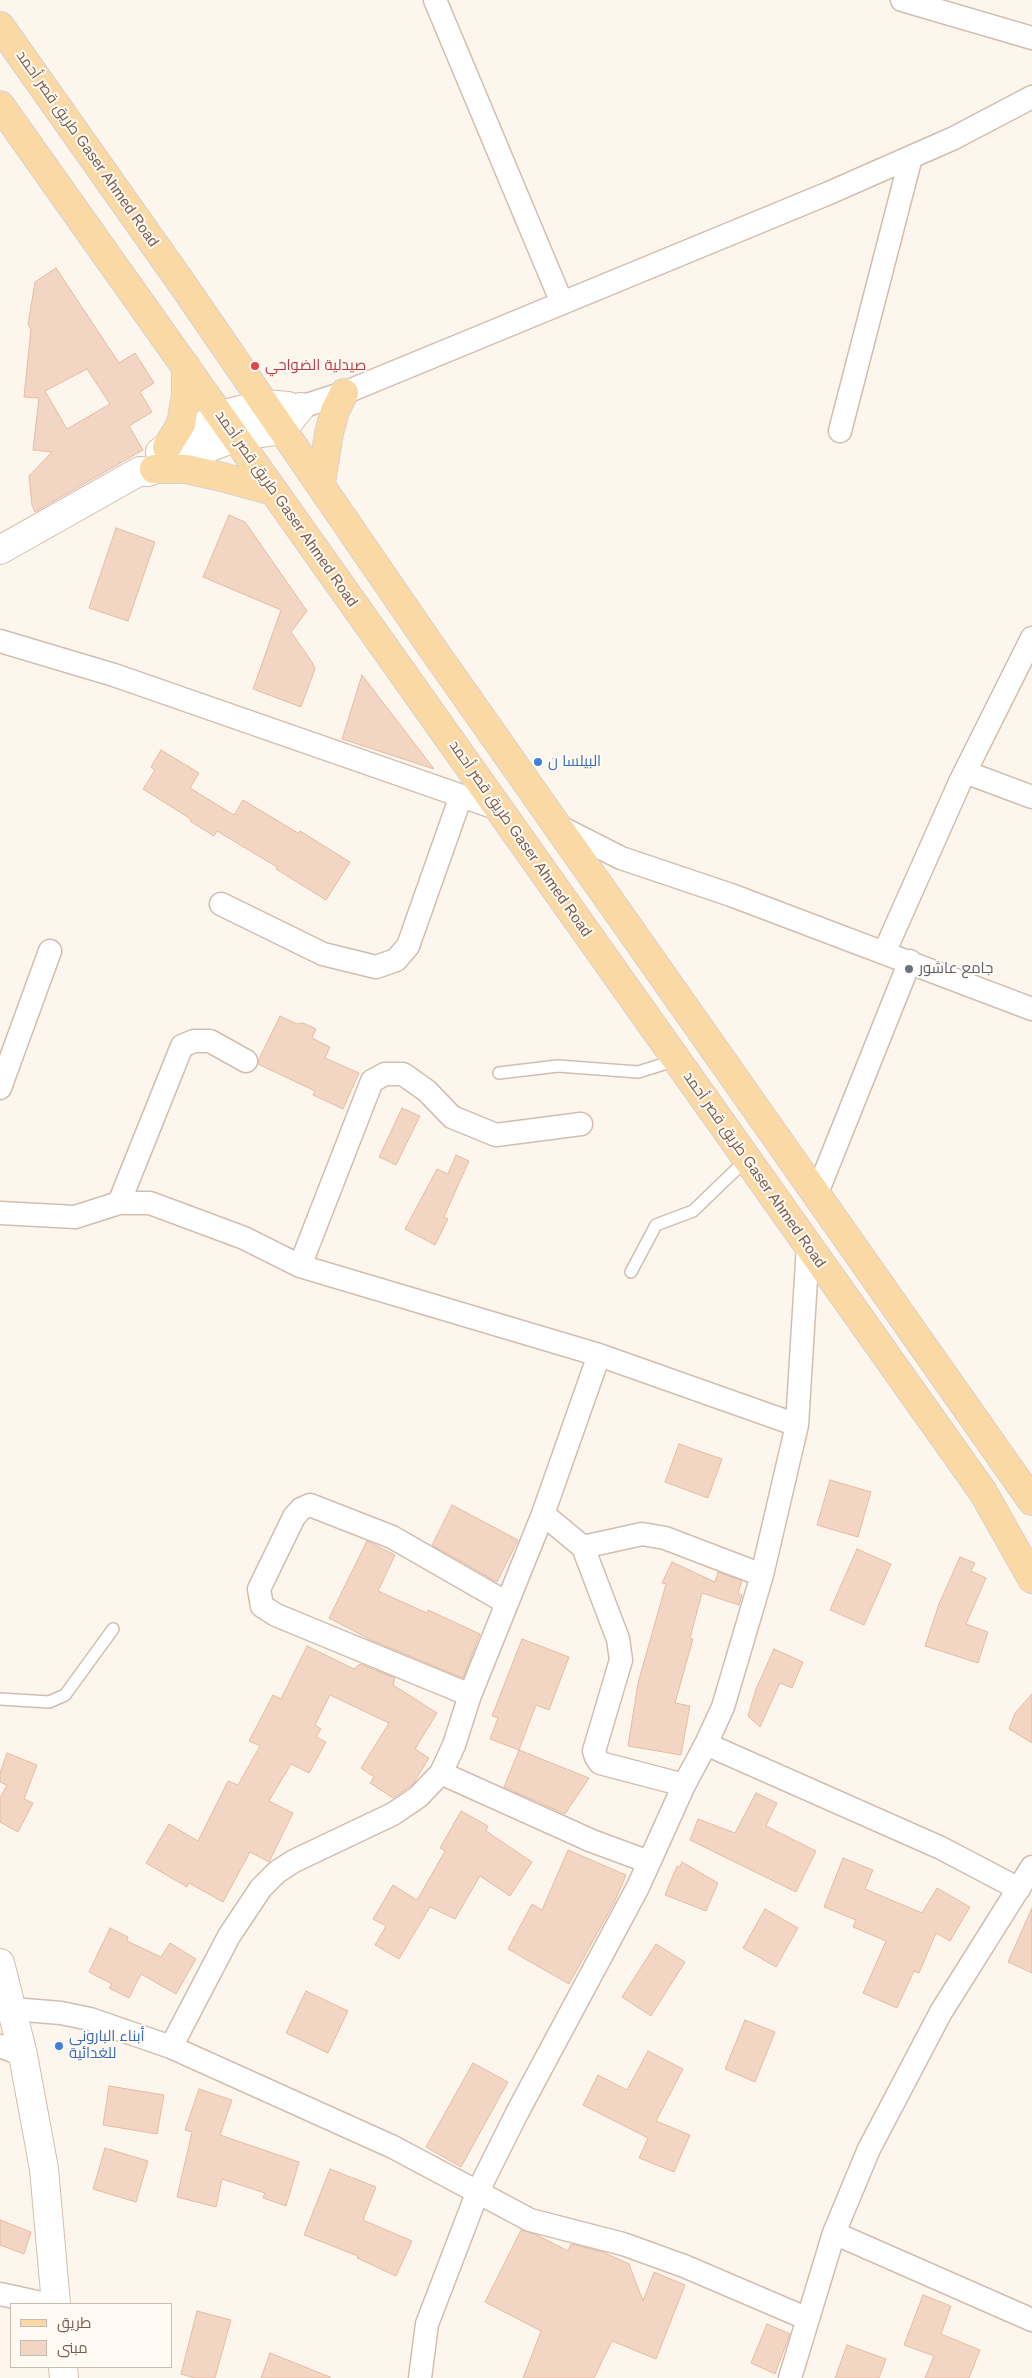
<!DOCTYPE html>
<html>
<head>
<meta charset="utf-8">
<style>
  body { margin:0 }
  #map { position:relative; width:1032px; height:2378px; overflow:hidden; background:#fdf6ec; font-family:Helvetica,Cairo,sans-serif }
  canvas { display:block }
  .legend { position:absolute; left:10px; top:2303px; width:162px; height:65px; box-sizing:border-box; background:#fffaf3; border:1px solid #cabbb1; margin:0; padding:6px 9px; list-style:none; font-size:15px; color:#7a5c4d }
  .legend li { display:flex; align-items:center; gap:10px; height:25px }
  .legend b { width:25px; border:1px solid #cabbb1 }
</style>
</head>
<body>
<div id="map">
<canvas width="1032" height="2378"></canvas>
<ul class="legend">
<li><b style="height:6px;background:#fbd9a5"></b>طريق</li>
<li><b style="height:14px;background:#f3d5c3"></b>مبنى</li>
</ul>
</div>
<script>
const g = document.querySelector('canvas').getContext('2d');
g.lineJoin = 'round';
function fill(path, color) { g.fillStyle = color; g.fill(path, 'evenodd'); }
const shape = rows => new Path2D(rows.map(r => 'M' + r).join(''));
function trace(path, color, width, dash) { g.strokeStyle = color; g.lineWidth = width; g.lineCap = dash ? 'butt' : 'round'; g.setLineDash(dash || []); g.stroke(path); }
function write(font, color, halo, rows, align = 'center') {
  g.font = font + ' Helvetica,Cairo,sans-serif'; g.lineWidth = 4; g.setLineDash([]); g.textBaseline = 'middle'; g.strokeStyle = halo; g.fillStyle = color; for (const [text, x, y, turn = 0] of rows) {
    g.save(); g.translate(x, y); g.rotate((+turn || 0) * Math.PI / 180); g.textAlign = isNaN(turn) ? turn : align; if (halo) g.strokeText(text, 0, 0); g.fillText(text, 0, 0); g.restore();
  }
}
const building = shape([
  [56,268,119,363,135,353,154,383,140,392,152,412,129,426,143,450,35,512,32,505,29,476,52,452,33,450,39,398,24,397,31,329,28,324,35,282,56,268],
  [87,369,110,404,67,429,45,391,87,369],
  [229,515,245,522,307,611,291,632,312,662,315,669,301,707,253,689,281,610,203,577,229,515],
  [116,528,155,542,128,621,89,608,116,528],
  [362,675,434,769,342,739,362,675],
  [161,750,199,773,190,788,234,815,243,800,298,833,300,831,350,862,326,900,276,869,277,867,217,831,214,836,190,821,191,819,143,789,155,770,151,767,161,750],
  [280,1016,297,1024,303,1023,316,1029,312,1038,330,1047,325,1058,359,1073,343,1109,313,1095,315,1091,258,1064,259,1059,280,1016],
  [402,1108,420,1116,396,1165,379,1157,402,1108],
  [456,1155,469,1161,444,1217,448,1219,435,1245,405,1229,437,1169,448,1174,456,1155],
  [679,1444,722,1459,708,1498,665,1482,679,1444],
  [830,1480,871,1492,858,1537,817,1525,830,1480],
  [452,1505,518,1540,497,1582,432,1545,452,1505],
  [367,1541,395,1555,378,1591,427,1613,428,1610,480,1634,463,1678,371,1640,329,1618,367,1541],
  [857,1549,891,1564,864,1625,830,1610,857,1549],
  [960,1557,975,1563,971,1571,986,1578,966,1624,988,1632,978,1663,925,1646,939,1604,960,1557],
  [672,1562,715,1582,718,1572,742,1581,738,1593,742,1595,739,1605,702,1593,690,1638,693,1639,675,1703,690,1706,681,1755,628,1746,638,1683,666,1584,662,1583,672,1562],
  [522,1639,569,1657,549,1710,536,1705,519,1750,490,1739,498,1718,492,1716,522,1639],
  [307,1646,354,1669,360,1664,395,1678,393,1685,437,1713,415,1749,429,1758,413,1784,393,1798,370,1783,374,1777,361,1768,389,1723,330,1695,315,1725,321,1729,316,1737,326,1742,309,1773,291,1764,269,1801,293,1813,269,1862,250,1852,223,1902,189,1883,187,1887,146,1863,169,1824,198,1841,228,1781,238,1785,260,1746,249,1741,273,1695,281,1699,307,1646],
  [774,1649,803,1662,792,1688,780,1683,760,1727,748,1716,756,1689,774,1649],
  [1032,1694,1032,1743,1009,1729,1015,1713,1032,1694],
  [519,1750,589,1778,565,1814,504,1787,519,1750],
  [7,1753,37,1765,24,1799,33,1803,18,1832,0,1822,0,1798,7,1785,0,1782,0,1773,7,1753],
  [756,1793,777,1803,766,1826,816,1851,796,1892,690,1840,698,1819,735,1833,756,1793],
  [461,1811,488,1826,486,1831,532,1862,510,1896,480,1876,455,1919,430,1907,399,1959,375,1945,386,1926,373,1919,393,1885,417,1900,445,1851,440,1848,461,1811],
  [568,1850,626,1875,614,1903,569,1984,508,1949,532,1904,542,1910,568,1850],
  [843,1858,873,1870,865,1889,922,1913,937,1888,970,1907,950,1941,936,1933,919,1973,914,1971,897,2008,863,1993,886,1941,853,1927,856,1920,824,1907,843,1858],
  [682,1862,718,1883,706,1911,665,1895,677,1866,680,1867,682,1862],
  [1032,1908,1032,1973,1008,1962,1032,1908],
  [765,1909,798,1928,776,1967,743,1948,765,1909],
  [110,1928,128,1937,127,1941,161,1957,170,1943,196,1959,176,1994,141,1974,129,1998,109,1988,112,1984,89,1972,110,1928],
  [656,1944,685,1962,651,2016,622,1997,656,1944],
  [306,1991,348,2011,328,2053,286,2033,306,1991],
  [745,2020,775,2032,755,2082,725,2069,745,2020],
  [648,2051,683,2069,656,2121,690,2135,674,2172,639,2158,648,2138,583,2105,598,2075,627,2090,648,2051],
  [473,2063,508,2082,461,2167,426,2147,473,2063],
  [109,2086,164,2095,157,2134,103,2125,109,2086],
  [199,2089,232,2100,220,2135,299,2162,286,2206,263,2198,265,2193,222,2179,216,2207,177,2197,192,2132,185,2130,199,2089],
  [105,2148,148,2161,136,2202,93,2189,105,2148],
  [330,2169,376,2187,363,2220,412,2241,396,2276,357,2258,358,2256,304,2235,330,2169],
  [0,2220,31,2232,24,2254,0,2245,0,2220],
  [521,2230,537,2235,568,2251,571,2244,603,2252,629,2264,643,2301,654,2272,685,2285,656,2359,612,2341,594,2378,523,2378,541,2331,485,2302,521,2230],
  [923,2295,951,2306,941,2334,980,2350,969,2378,925,2378,934,2356,904,2345,923,2295],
  [197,2311,231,2320,215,2378,195,2378,181,2374,197,2311],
  [767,2324,790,2334,775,2374,751,2363,767,2324],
  [847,2345,886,2359,879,2378,835,2378,847,2345],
  [270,2353,330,2377,330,2378,261,2378,270,2353]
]);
fill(building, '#f3d5c3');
trace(building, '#e6bba3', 1);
const service = shape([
  [499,1073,558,1066,638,1072,677,1060],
  [631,1272,656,1225,693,1211,747,1159],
  [0,1699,49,1702,65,1695,113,1629]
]);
const minor = shape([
  [435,0,562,303],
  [902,0,1032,38],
  [301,407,344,393,829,193,954,138,1032,97],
  [840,431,911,157],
  [0,641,114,675,499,809],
  [965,772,1032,797],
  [560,827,621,858,731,895,1032,1009],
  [221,904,323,954,376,967,396,960,408,946,461,796],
  [884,953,960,782,1032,638],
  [0,1088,50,951],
  [817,1193,910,961],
  [119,1203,182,1046,194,1041,210,1041,246,1061],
  [0,1213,75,1217,119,1203,150,1203,244,1238,300,1266,599,1355,797,1425],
  [300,1266,372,1081,385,1074,403,1074,427,1091,452,1117,496,1135,581,1124],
  [543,1514,583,1547,618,1639,621,1660,594,1751,596,1757,600,1763,684,1785],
  [583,1547,642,1534,665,1538,762,1575],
  [470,1695,276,1615,262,1606,259,1589,294,1517,301,1509,310,1505,392,1537,507,1603],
  [706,1744,941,1848,1019,1889],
  [441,1773,592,1841,649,1862],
  [12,2009,61,2013,90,2019,171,2047,393,2147,530,2220,623,2244,684,2266,808,2319],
  [0,2046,23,2055],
  [171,2047,229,1936,261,1888,277,1872,294,1861,393,1814,418,1797,441,1773,454,1745,470,1695,543,1514,599,1355],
  [834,2233,1032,2320],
  [0,2294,46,2304],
  [420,2378,427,2324,478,2191,517,2113,638,1887,684,1785,706,1744,723,1707,762,1575,797,1425,808,1246],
  [790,2378,834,2233,869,2149,941,2012,1032,1867]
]);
const tertiary = shape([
  [160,452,220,415,264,404,288,406],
  [0,550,140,471,148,472,236,437,282,430,301,407],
  [0,1963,23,2055,44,2169,56,2304],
  [63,2367,64,2378]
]);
const primary = shape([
  [0,26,183,285,430,645,1032,1501],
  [0,105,983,1492,1032,1579],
  [167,447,181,424,186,395,186,366],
  [154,469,186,469,222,477,273,491],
  [321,483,329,433,335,411,344,393]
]);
trace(service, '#d1beb0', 14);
trace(minor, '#d1beb0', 25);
trace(tertiary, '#d1beb0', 30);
trace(primary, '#dad1cd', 30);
trace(service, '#fff', 11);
trace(minor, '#fff', 22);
trace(tertiary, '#fff', 28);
trace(primary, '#fbd9a5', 28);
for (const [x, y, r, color] of [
  [255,366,5,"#e0444e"],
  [538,762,5,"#3f7fe0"],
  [909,969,5,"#6b7280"],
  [59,2046,5,"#3f7fe0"]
]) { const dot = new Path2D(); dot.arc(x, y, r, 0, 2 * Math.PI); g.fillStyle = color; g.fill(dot); trace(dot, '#fffaf3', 2); }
write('15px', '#7a5c4d', '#fffaf3', [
  ["طريق قصر أحمد Gaser Ahmed Road",87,149,55],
  ["طريق قصر أحمد Gaser Ahmed Road",286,509,55],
  ["طريق قصر أحمد Gaser Ahmed Road",520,839,55],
  ["طريق قصر أحمد Gaser Ahmed Road",754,1170,55]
]);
write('15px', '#be3a42', '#fffaf3', [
  ["صيدلية الضواحي",265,366]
], 'left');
write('15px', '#366cbe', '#fffaf3', [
  ["البيلسا ن",548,762],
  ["أبناء البارونى",69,2037],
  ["للغدائية",69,2054]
], 'left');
write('15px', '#5b616d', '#fffaf3', [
  ["جامع عاشور",919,969]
], 'left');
</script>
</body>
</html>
